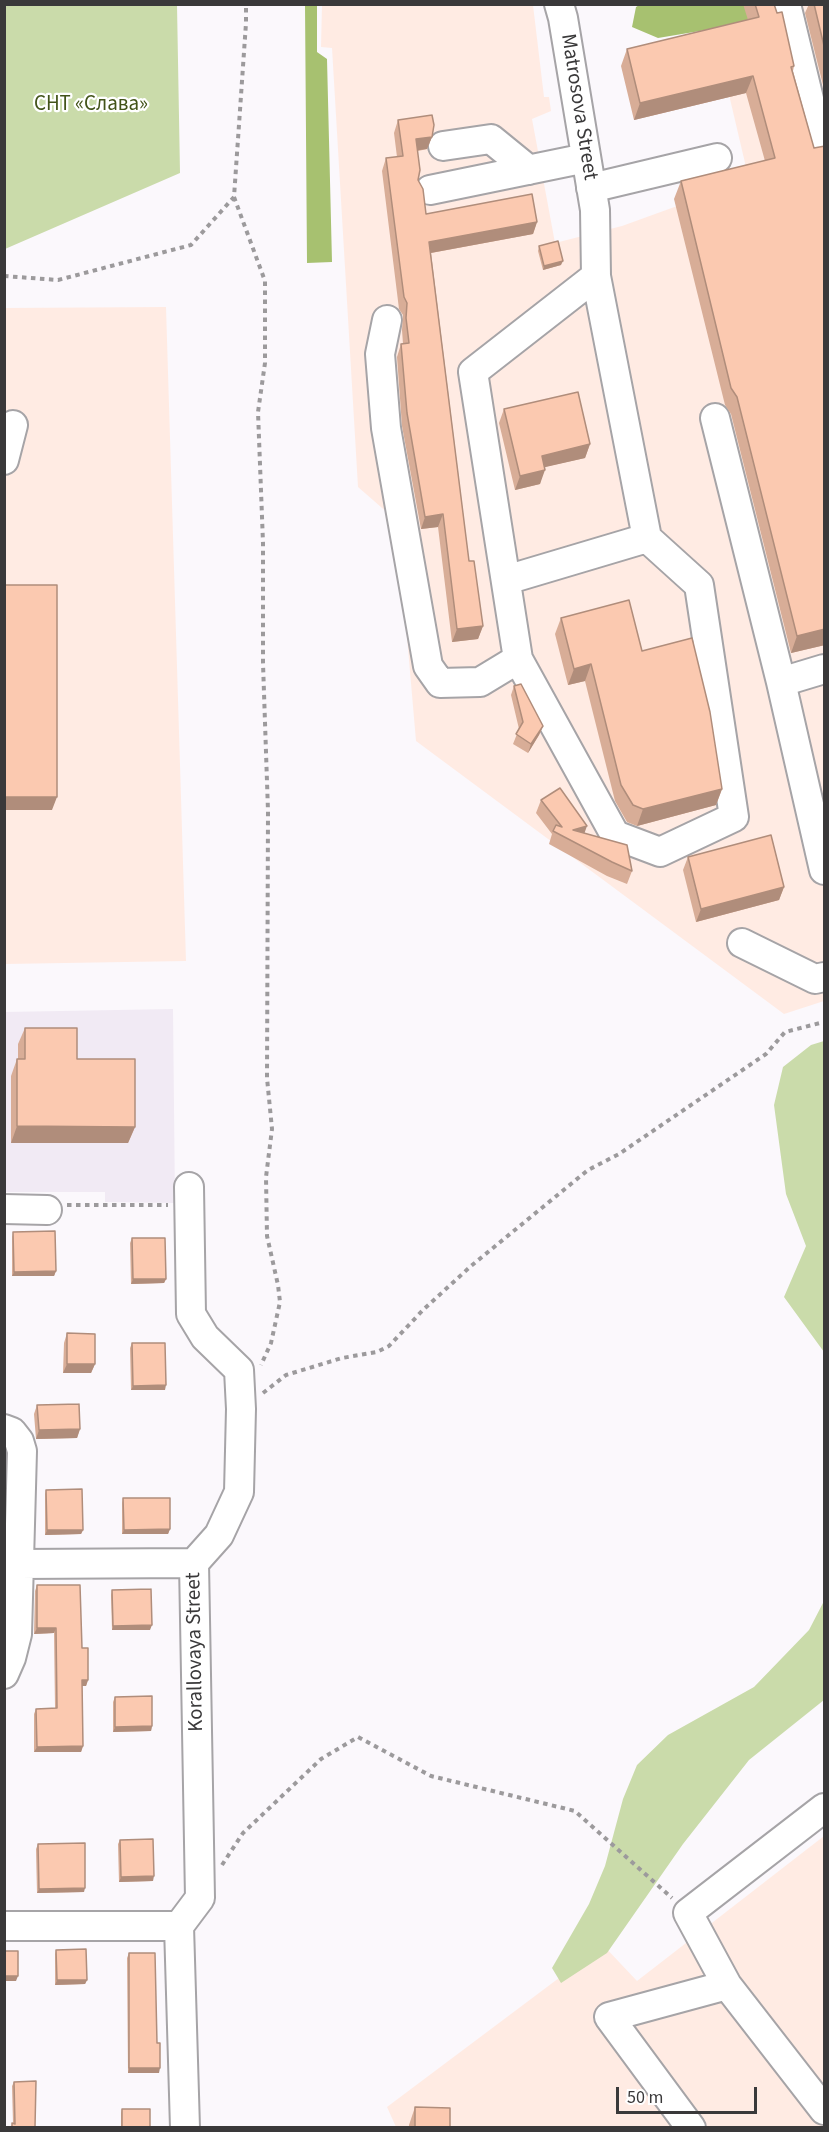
<!DOCTYPE html>
<html>
<head>
<meta charset="utf-8">
<style>
  body { margin:0 }
  #map { position:relative; width:829px; height:2132px; overflow:hidden; background:#fbf8fc; font-family:"Source Sans 3",sans-serif }
  canvas { display:block }
  .frame { position:absolute; inset:0; border:6px solid #3a393a; pointer-events:none }
  .scale { position:absolute; left:616px; top:2087px; width:141px; height:27px; box-sizing:border-box; border:3px solid #3a393a; border-top:0; padding-left:8px; font-size:18px; line-height:21px; white-space:nowrap; color:#3a393a; -webkit-text-stroke:4px #fff; paint-order:stroke }
</style>
</head>
<body>
<div id="map">
<canvas width="829" height="2132"></canvas>
<div class="frame"></div>
<div class="scale">50 m</div>
</div>
<script>
const g = document.querySelector('canvas').getContext('2d');
g.lineJoin = 'round';
function fill(path, color) { g.fillStyle = color; g.fill(path, 'evenodd'); }
const shape = rows => new Path2D(rows.map(r => 'M' + r).join(''));
function trace(path, color, width, dash) { g.strokeStyle = color; g.lineWidth = width; g.lineCap = dash ? 'butt' : 'round'; g.setLineDash(dash || []); g.stroke(path); }
function write(font, color, halo, rows, align = 'center') {
  g.font = font + ' "Source Sans 3",sans-serif'; g.lineWidth = 4.5; g.setLineDash([]); g.textBaseline = 'middle'; g.strokeStyle = halo; g.fillStyle = color; for (const [text, x, y, turn = 0] of rows) {
    g.save(); g.translate(x, y); g.rotate((+turn || 0) * Math.PI / 180); g.textAlign = isNaN(turn) ? turn : align; if (halo) g.strokeText(text, 0, 0); g.fillText(text, 0, 0); g.restore();
  }
}
fill(shape([
  [173,1009,175,1203,105,1202,105,1192,5,1192,4,1012]
]), '#f1eaf4');
fill(shape([
  [322,5,533,5,544,97,549,97,551,111,532,119,555,243,622,226,749,180,708,5,824,5,824,1001,784,1014,416,741,397,521,358,487,332,48,321,47],
  [166,307,186,961,5,964,4,308],
  [824,1836,824,2127,396,2127,387,2107,603,1945,637,1981]
]), '#ffebe3');
fill(shape([
  [5,4,177,5,180,173,5,249],
  [824,1041,824,1352,784,1297,806,1246,786,1194,774,1105,783,1067,811,1045],
  [824,1601,824,1700,749,1760,683,1844,607,1953,561,1983,552,1968,589,1904,605,1866,623,1799,637,1765,668,1735,754,1687,809,1630]
]), '#cadbaa');
fill(shape([
  [641,4,750,5,754,22,658,38,632,27,636,7],
  [305,5,317,5,317,52,327,59,332,262,307,263]
]), '#a7c170');
const minor = shape([
  [559,4,563,18,595,210,596,276,647,538,699,585,734,817,660,852,615,835,518,659,473,372,596,276],
  [786,4,818,136],
  [443,146,491,139,529,170],
  [591,188,717,158],
  [430,190,586,158],
  [387,320,380,354,386,428,428,666,440,683,480,682,518,659],
  [715,418,781,682,824,870],
  [4,460,13,425],
  [506,580,647,538],
  [781,682,824,669],
  [742,943,815,979,824,977],
  [4,1209,47,1210],
  [4,1429,12,1432,19,1441,22,1451,17,1634,11,1658,4,1674],
  [19,1564,194,1563],
  [824,1808,688,1913,727,1985,824,2110],
  [4,1926,179,1926],
  [179,1926,200,1898,194,1563,219,1535,239,1492,241,1409,239,1370,205,1337,191,1314,189,1187],
  [179,1926,185,2128],
  [691,2128,609,2017,727,1985]
]);
trace(minor, '#a6a4a7', 32);
trace(shape([
  [234,197,265,281,265,363,258,412,263,543,263,663,268,811,267,1078,272,1129,266,1177,267,1236,278,1285,280,1302,271,1343,261,1365],
  [4,276,58,280,191,245,234,197,246,23,246,4],
  [67,1205,168,1205],
  [263,1393,286,1375,342,1358,377,1352,389,1346,423,1310,471,1266,588,1170,619,1154,766,1054,785,1032,824,1022],
  [222,1865,243,1833,321,1759,358,1737,431,1776,575,1811,672,1898]
]), '#9c9a9c', 4, [4.5, 4.5]);
trace(minor, '#fff', 28);
fill(shape([
  [743,4,774,4,794,66,793,71,814,148,825,146,825,645,791,653,731,414,725,405,674,199,681,181,765,161,746,93,634,120,621,66,627,49,748,20],
  [809,4,825,4,825,93,805,13],
  [398,120,432,137,427,149,418,151,418,180,426,214,537,222,533,234,431,253,469,561,483,626,478,639,452,642,438,527,421,529,402,426,397,357,401,344,403,344,402,330,403,315,399,309,382,171,386,158,397,157,394,133],
  [539,246,561,265,543,270,538,251],
  [504,409,590,444,585,458,544,467,540,484,515,490,499,423],
  [561,618,642,651,722,789,716,805,637,826,627,822,615,801,585,681,568,685,555,634],
  [514,686,543,726,539,735,528,753,513,744,519,729,511,695],
  [541,800,632,871,627,884,607,876,549,844,552,834,536,813],
  [688,857,784,887,779,900,696,922,683,870],
  [25,1028,77,1059,135,1127,128,1143,11,1143,11,1076,17,1059,18,1059,18,1044],
  [13,1232,56,1271,54,1276,12,1276,12,1237],
  [132,1238,166,1279,164,1283,131,1284,130,1243],
  [67,1333,95,1364,91,1373,63,1373,64,1343],
  [132,1343,165,1390,131,1390,130,1348],
  [37,1405,80,1429,77,1438,36,1439,34,1414],
  [46,1490,83,1530,81,1534,45,1535,45,1494],
  [123,1498,170,1529,168,1534,122,1534,122,1503],
  [37,1585,82,1648,88,1680,86,1686,82,1686,83,1746,81,1752,34,1752,34,1714,36,1709,55,1708,54,1633,34,1634,35,1591],
  [112,1590,150,1630,112,1630,111,1595],
  [115,1697,152,1726,151,1731,113,1732,113,1702],
  [120,1840,153,1881,119,1882,118,1844],
  [38,1844,84,1892,37,1893,36,1849],
  [56,1950,87,1980,85,1984,55,1985,55,1954],
  [129,1953,157,2043,159,2073,128,2073,127,1958],
  [14,2082,35,2127,11,2127,13,2123,12,2086],
  [415,2107,450,2127,409,2127,409,2125],
  [122,2109,150,2127,121,2127,121,2113]
]), '#d8ad97');
fill(shape([
  [753,76,746,93,634,120,640,103],
  [432,137,427,149,412,151,416,139],
  [537,222,533,234,425,254,429,242],
  [563,261,561,265,543,270,544,266],
  [590,444,585,458,537,469,542,456],
  [545,470,540,484,515,490,520,476],
  [443,514,438,527,421,529,425,517],
  [483,626,478,639,452,642,457,629],
  [825,629,825,645,791,653,797,636],
  [591,664,585,681,568,685,574,669],
  [543,726,539,735,528,753,531,744],
  [722,789,716,805,637,826,643,809],
  [4,797,57,797,52,810,4,810],
  [587,826,582,840,573,830],
  [784,887,779,900,696,922,701,909],
  [17,1126,135,1127,128,1143,11,1143],
  [56,1271,54,1276,12,1276,14,1272],
  [133,1279,166,1279,164,1283,131,1284],
  [67,1364,95,1364,91,1373,63,1373],
  [166,1385,165,1390,131,1390,133,1386],
  [80,1429,77,1438,36,1439,39,1430],
  [170,1529,168,1534,122,1534,124,1530],
  [47,1530,83,1530,81,1534,45,1535],
  [152,1625,150,1630,112,1630,113,1626],
  [37,1628,56,1628,54,1633,34,1634],
  [82,1680,88,1680,86,1686,80,1686],
  [152,1726,151,1731,113,1732,115,1727],
  [83,1746,81,1752,34,1752,37,1747],
  [154,1876,153,1881,119,1882,121,1877],
  [85,1888,84,1892,37,1893,39,1889],
  [4,1976,18,1976,16,1981,4,1981],
  [57,1980,87,1980,85,1984,55,1985],
  [129,2068,160,2068,159,2073,128,2073]
]), '#b08d7b');
const building = shape([
  [755,4,774,4,777,13,782,12,794,66,791,67,814,148,825,146,825,629,797,636,737,397,731,388,681,181,775,158,753,76,640,103,627,49,759,17,755,4],
  [814,4,825,4,825,50,814,4],
  [432,115,434,125,432,137,416,139,420,170,418,180,423,189,426,214,532,194,537,222,429,242,469,561,474,561,483,626,457,629,443,514,425,517,407,413,401,344,409,343,406,318,407,303,404,297,386,158,403,156,398,120,432,115],
  [558,241,563,261,544,266,539,246,558,241],
  [578,392,590,444,542,456,545,470,520,476,504,409,578,392],
  [4,585,57,585,57,797,4,797,4,585],
  [629,600,642,651,692,638,710,712,722,789,643,809,633,805,621,785,591,664,574,669,561,618,629,600],
  [521,684,543,726,531,744,516,734,523,722,514,686,521,684],
  [560,788,587,826,573,830,627,845,632,871,612,862,553,831,556,825,562,827,541,800,560,788],
  [771,835,784,887,701,909,688,857,771,835],
  [25,1028,77,1028,77,1059,135,1059,135,1127,17,1126,17,1059,25,1059,25,1028],
  [55,1231,56,1271,14,1272,13,1232,55,1231],
  [132,1238,165,1238,166,1279,133,1279,132,1238],
  [67,1333,95,1334,95,1364,67,1364,67,1333],
  [132,1343,165,1343,166,1385,133,1386,132,1343],
  [79,1404,80,1429,39,1430,37,1405,79,1404],
  [82,1489,83,1530,47,1530,46,1490,82,1489],
  [123,1498,170,1498,170,1529,124,1530,123,1498],
  [37,1585,80,1585,82,1648,88,1648,88,1680,82,1680,83,1746,37,1747,36,1709,57,1708,56,1628,37,1628,37,1585],
  [151,1589,152,1625,113,1626,112,1590,151,1589],
  [152,1696,152,1726,115,1727,115,1697,152,1696],
  [153,1839,154,1876,121,1877,120,1840,153,1839],
  [85,1843,85,1888,39,1889,38,1844,85,1843],
  [86,1949,87,1980,57,1980,56,1950,86,1949],
  [4,1951,18,1951,18,1976,4,1976,4,1951],
  [129,1953,155,1953,157,2043,160,2043,160,2068,129,2068,129,1953],
  [36,2081,35,2127,12,2127,12,2123,15,2124,14,2082,36,2081],
  [415,2107,450,2108,450,2127,415,2127,415,2107],
  [122,2109,150,2109,150,2127,122,2127,122,2109]
]);
fill(building, '#fbc9b0');
trace(building, '#b08d7b', 1.5);
write('21px', '#425319', '#fff', [
  ["СНТ «Слава»",91,105]
]);
write('21px', '#3a393a', '#fff', [
  ["Matrosova Street",578,107,81],
  ["Korallovaya Street",196,1652,-91]
]);
</script>
</body>
</html>
